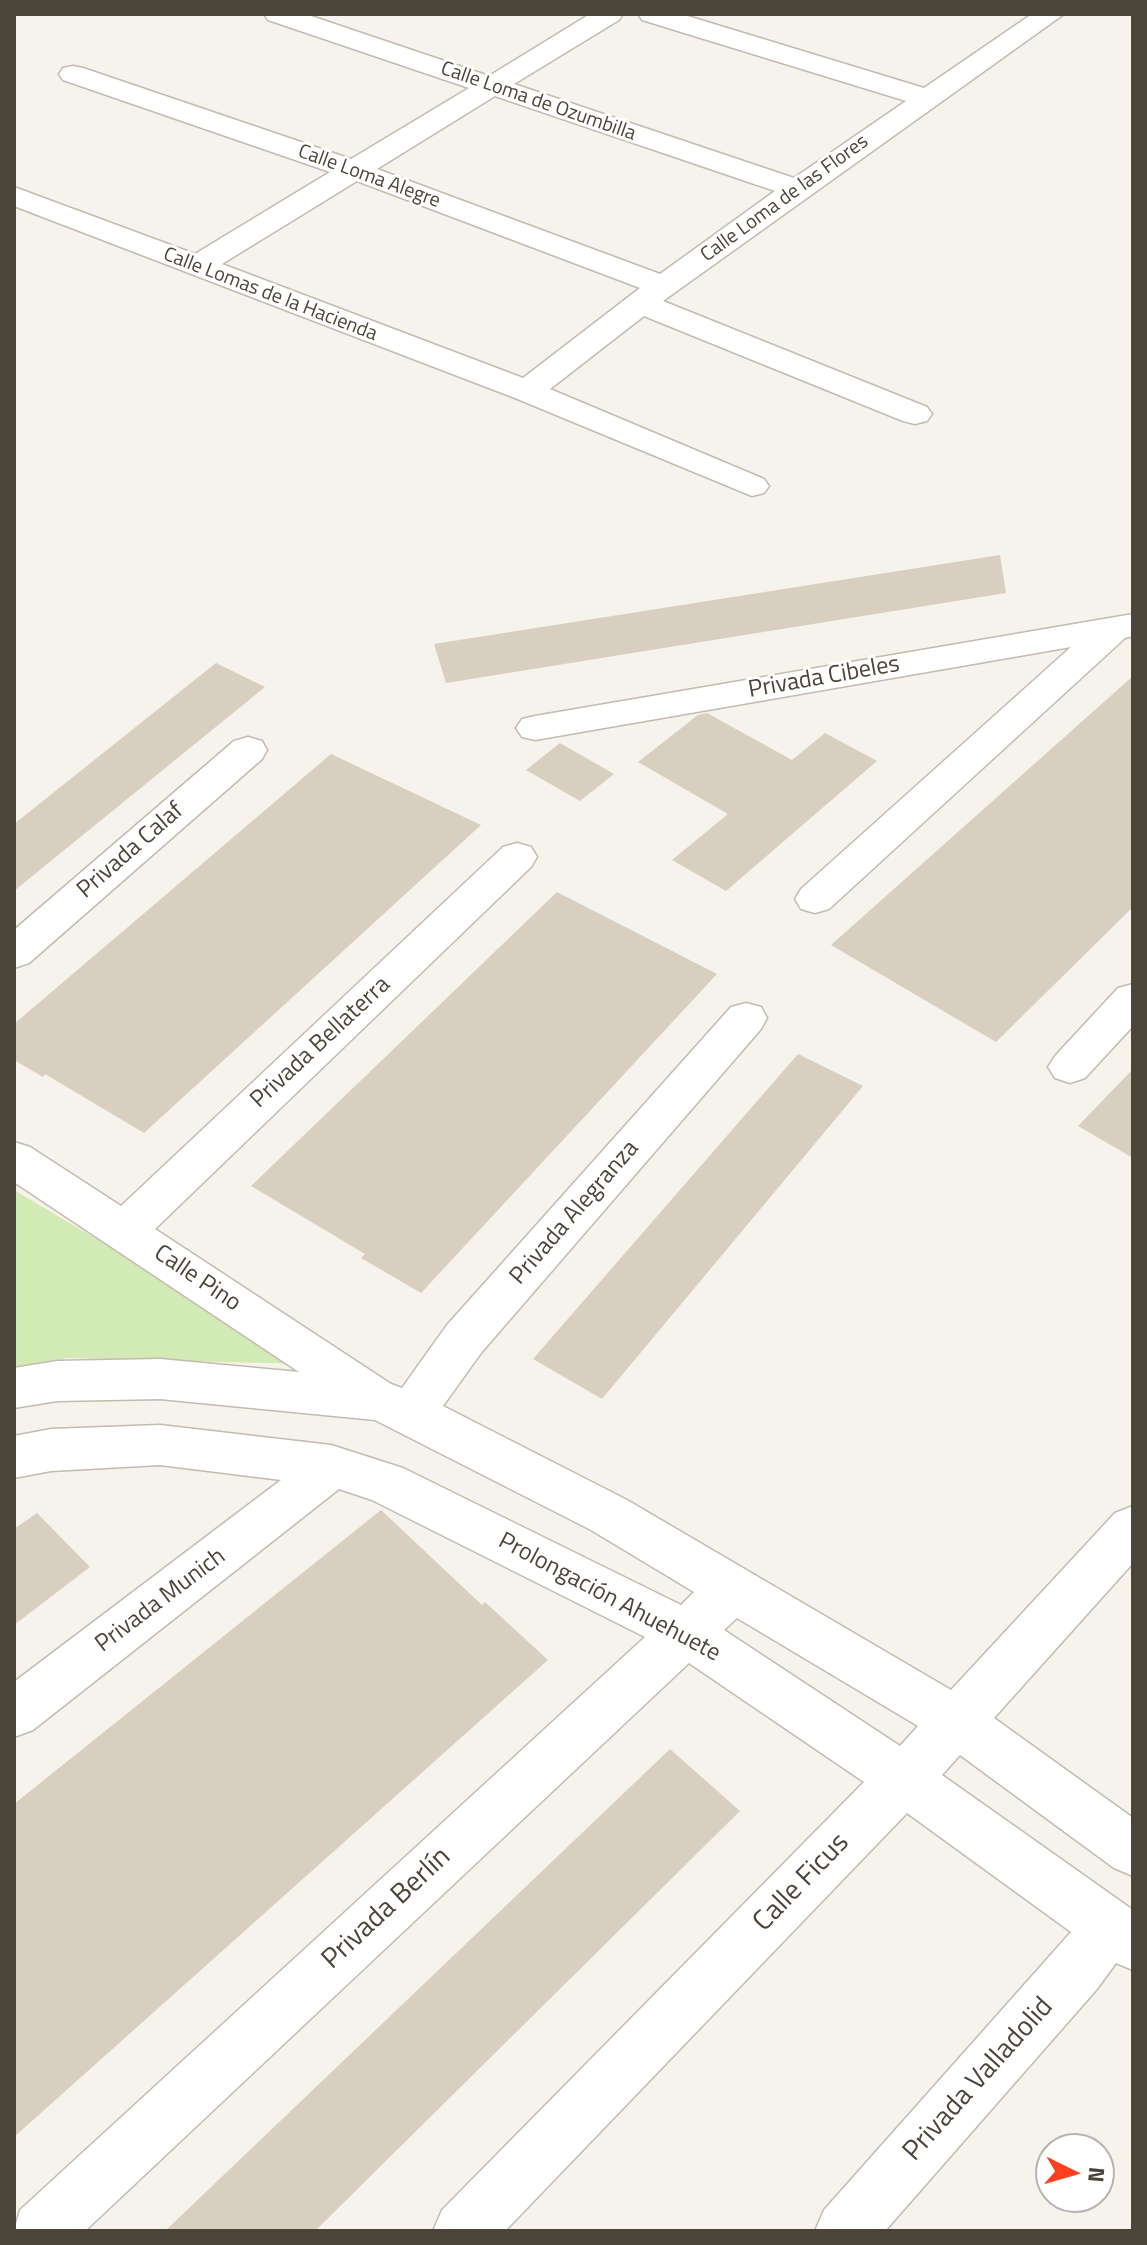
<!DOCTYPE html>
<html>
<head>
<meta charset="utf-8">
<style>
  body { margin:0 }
  #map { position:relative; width:1147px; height:2245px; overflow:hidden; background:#f6f3ec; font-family:"Titillium Web",sans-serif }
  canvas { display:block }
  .frame { position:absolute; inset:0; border:16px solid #4b4439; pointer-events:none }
  .north { position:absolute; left:1035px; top:2133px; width:80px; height:80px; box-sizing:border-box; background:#fff; border:2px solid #b7b4b0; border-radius:50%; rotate:95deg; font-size:22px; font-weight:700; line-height:32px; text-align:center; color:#4b4439 }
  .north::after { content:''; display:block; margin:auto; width:28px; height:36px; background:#fc3f1d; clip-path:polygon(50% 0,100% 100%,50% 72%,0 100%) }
</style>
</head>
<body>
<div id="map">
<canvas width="1147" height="2245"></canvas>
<div class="frame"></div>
<div class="north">N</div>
</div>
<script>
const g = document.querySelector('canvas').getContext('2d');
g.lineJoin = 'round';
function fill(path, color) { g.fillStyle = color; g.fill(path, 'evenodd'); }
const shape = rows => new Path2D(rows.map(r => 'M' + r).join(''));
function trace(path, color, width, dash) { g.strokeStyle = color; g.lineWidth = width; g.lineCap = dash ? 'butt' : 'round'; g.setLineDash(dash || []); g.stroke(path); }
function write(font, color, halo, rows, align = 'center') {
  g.font = font + ' "Titillium Web",sans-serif'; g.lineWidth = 6; g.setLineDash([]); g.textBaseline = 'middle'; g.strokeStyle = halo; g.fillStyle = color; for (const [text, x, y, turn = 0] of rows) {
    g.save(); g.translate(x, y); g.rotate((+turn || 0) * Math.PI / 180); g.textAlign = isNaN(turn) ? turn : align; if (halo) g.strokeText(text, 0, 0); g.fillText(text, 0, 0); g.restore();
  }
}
fill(shape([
  [14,1190,307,1364,67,1358,14,1369]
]), '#d2eab5');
fill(shape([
  [1000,555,1006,593,446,683,434,644],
  [216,663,265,687,14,891,14,824],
  [1133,676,1133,907,996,1042,831,945],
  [707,713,792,760,825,733,877,761,726,891,672,860,728,814,638,762,698,715],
  [560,743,614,774,580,801,526,770],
  [331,754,481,825,144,1133,45,1074,43,1077,14,1060,14,1024],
  [557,892,717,974,421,1293,361,1258,365,1254,251,1186],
  [798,1054,863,1086,602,1399,533,1359],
  [1133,1069,1133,1158,1078,1126],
  [381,1510,482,1605,485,1602,548,1660,14,2137,14,1804],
  [37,1513,90,1567,14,1625,14,1529],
  [670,1749,740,1811,315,2231,165,2231]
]), '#d8cfc1');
const minor = shape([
  [264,14,305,14,489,76,590,14,623,14,619,20,514,84,794,178,906,101,642,20,638,14,681,14,924,88,1032,14,1064,14,663,301,927,407,932,414,927,421,915,424,903,421,644,316,550,389,764,479,769,486,764,493,752,496,515,398,14,206,14,187,195,254,330,172,63,80,59,74,63,68,73,66,83,68,351,159,469,88,268,20,264,14],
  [495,96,775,191,660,274,377,169,495,96],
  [357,181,640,288,523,378,222,264,357,181],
  [1133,614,1133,636,1125,638,829,909,815,913,801,909,795,899,801,889,1071,647,535,740,522,737,516,728,522,719,535,716,1133,614],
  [248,737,262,741,267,750,262,759,29,963,14,968,14,930,234,741,248,737],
  [517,843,531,847,537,857,531,867,155,1229,391,1384,402,1388,447,1325,731,1007,746,1003,761,1007,767,1018,761,1029,481,1353,443,1406,627,1500,951,1690,1115,1513,1133,1506,1133,1563,994,1718,1133,1818,1133,1876,1114,1868,960,1755,942,1775,1133,1910,1133,1970,1116,1963,1097,1989,885,2231,815,2231,824,2210,1071,1932,907,1813,505,2231,433,2231,442,2210,864,1782,689,1663,85,2231,14,2231,20,2210,645,1637,372,1500,339,1489,33,1730,14,1737,14,1682,281,1480,160,1465,51,1471,14,1478,14,1436,51,1429,160,1425,331,1445,403,1468,681,1605,694,1592,591,1530,375,1420,160,1399,57,1401,14,1408,14,1368,57,1361,160,1359,299,1372,14,1182,14,1142,30,1147,121,1206,503,847,517,843],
  [737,1618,918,1726,900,1746,724,1630,737,1618],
  [1133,984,1133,1026,1085,1078,1070,1083,1055,1078,1048,1067,1055,1056,1118,988,1133,984]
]);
trace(minor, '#c2bbae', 3);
fill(minor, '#fff');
write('20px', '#4b4439', '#fff', [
  ["Calle Loma de Ozumbilla",538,102,19],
  ["Calle Loma Alegre",369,177,20],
  ["Calle Loma de las Flores",785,199,-36],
  ["Calle Lomas de la Hacienda",270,295,21]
]);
write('24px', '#4b4439', '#fff', [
  ["Privada Cibeles",824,678,-10],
  ["Privada Calaf",131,851,-41],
  ["Privada Bellaterra",321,1043,-43],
  ["Privada Alegranza",575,1213,-49],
  ["Calle Pino",197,1279,34],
  ["Prolongación Ahuehuete",609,1598,28],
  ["Privada Munich",161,1601,-37]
]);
write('28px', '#4b4439', '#fff', [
  ["Calle Ficus",802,1883,-46],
  ["Privada Berlín",387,1909,-43],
  ["Privada Valladolid",979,2080,-48]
]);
</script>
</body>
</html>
